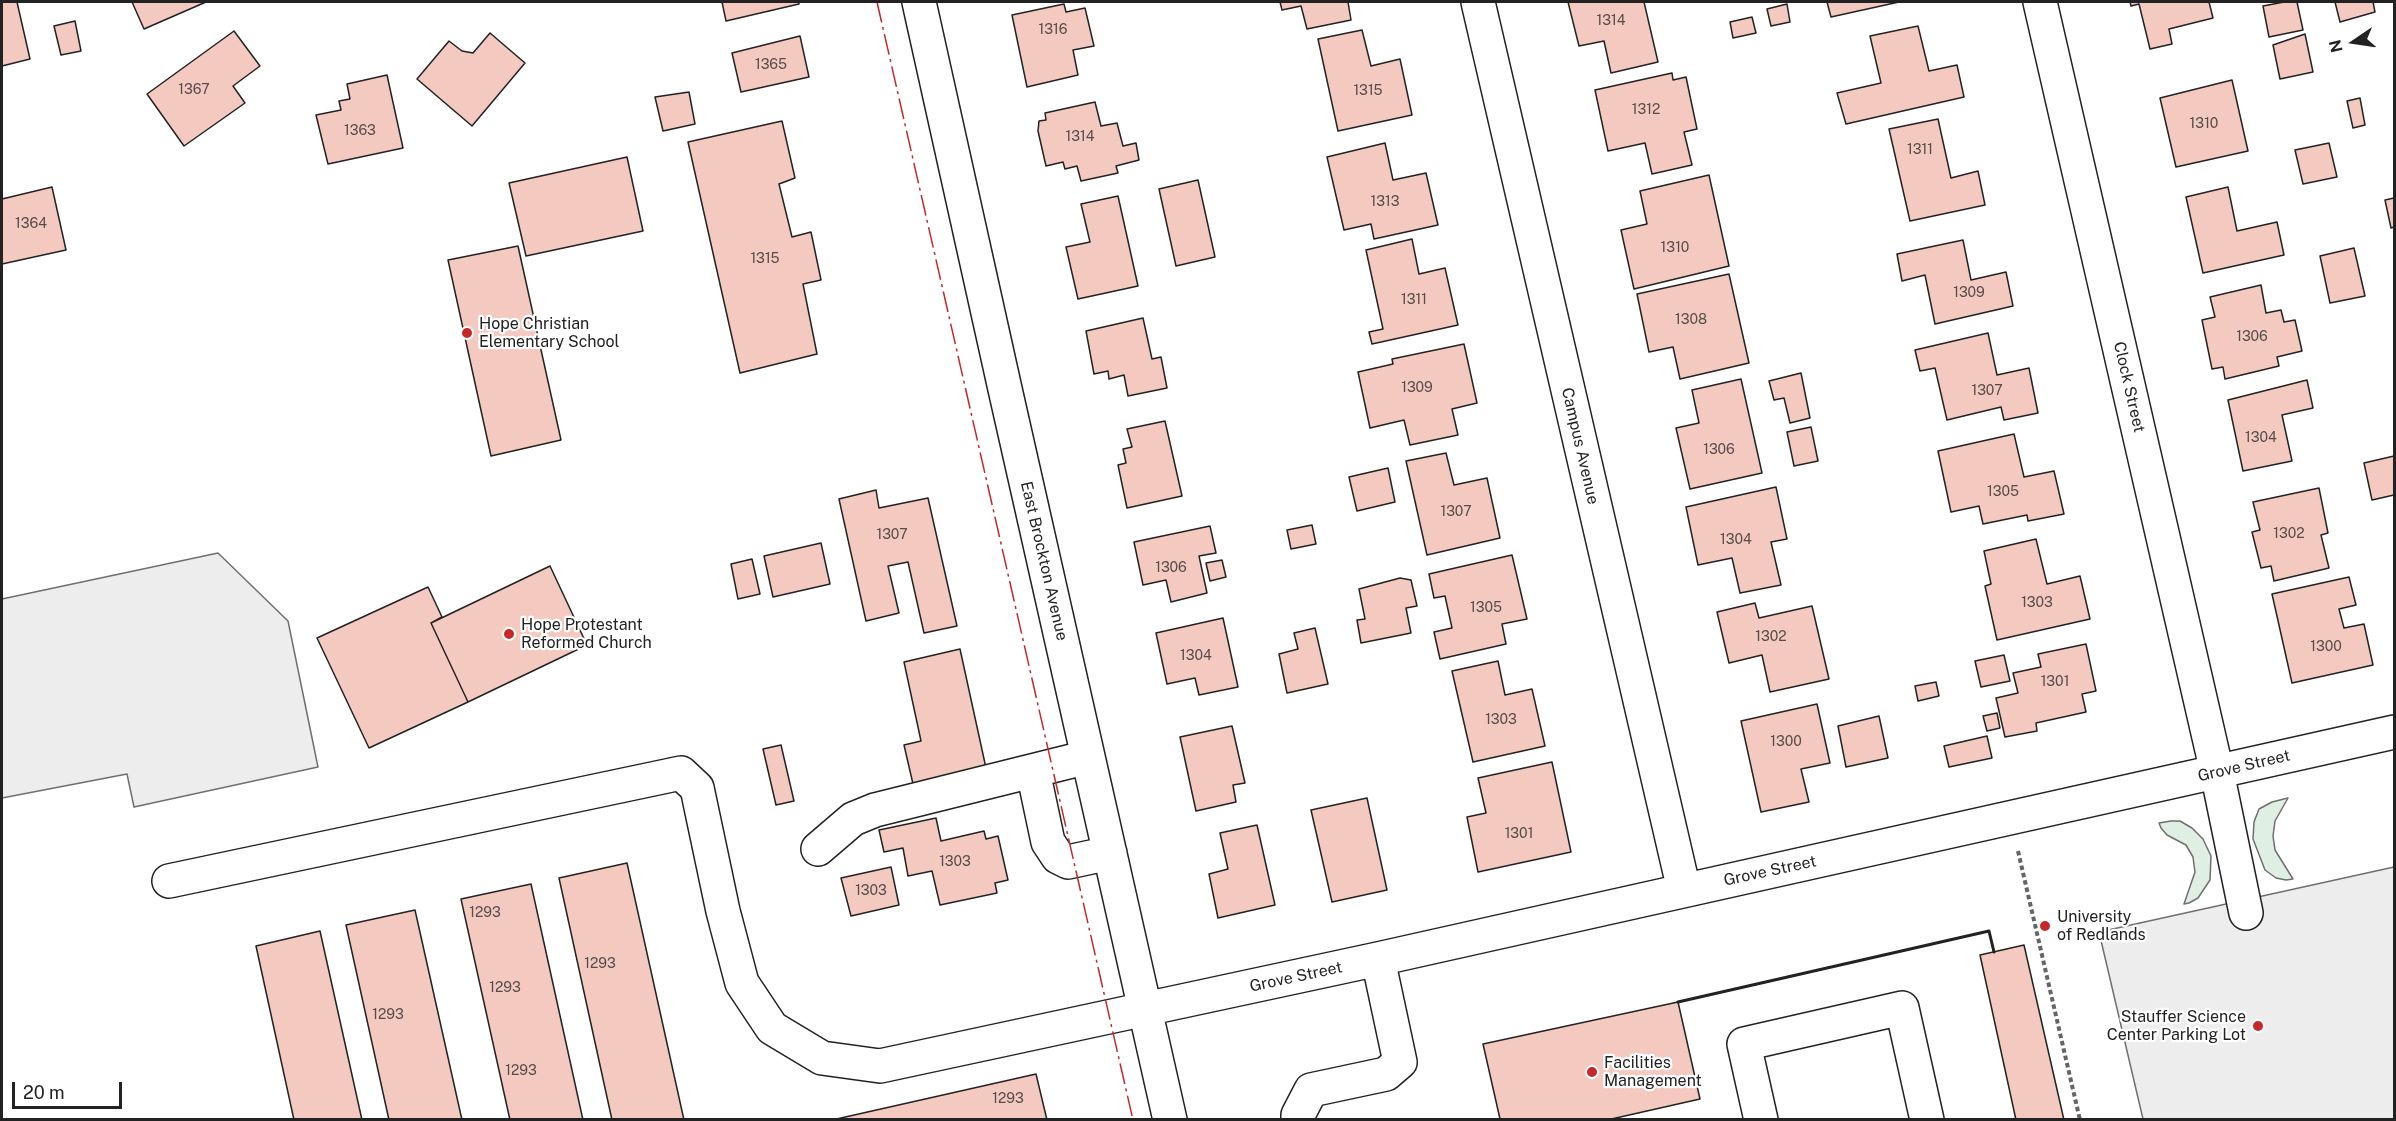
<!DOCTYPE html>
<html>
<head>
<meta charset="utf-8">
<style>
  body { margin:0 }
  #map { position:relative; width:2396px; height:1121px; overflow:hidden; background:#fff; font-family:"Public Sans",sans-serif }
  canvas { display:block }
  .frame { position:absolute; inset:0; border:3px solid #222; pointer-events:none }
  .north { position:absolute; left:2324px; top:12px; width:60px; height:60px; -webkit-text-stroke:4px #fff; paint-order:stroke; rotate:257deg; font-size:16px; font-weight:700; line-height:24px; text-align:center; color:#222 }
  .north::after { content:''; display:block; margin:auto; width:21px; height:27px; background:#222; clip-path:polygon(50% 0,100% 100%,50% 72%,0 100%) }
  .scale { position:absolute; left:12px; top:1082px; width:110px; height:27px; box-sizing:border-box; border:3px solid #222; border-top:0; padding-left:8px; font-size:18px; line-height:21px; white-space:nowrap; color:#222; -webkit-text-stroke:4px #fff; paint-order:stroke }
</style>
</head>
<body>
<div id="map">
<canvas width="2396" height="1121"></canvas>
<div class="frame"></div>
<div class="north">N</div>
<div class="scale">20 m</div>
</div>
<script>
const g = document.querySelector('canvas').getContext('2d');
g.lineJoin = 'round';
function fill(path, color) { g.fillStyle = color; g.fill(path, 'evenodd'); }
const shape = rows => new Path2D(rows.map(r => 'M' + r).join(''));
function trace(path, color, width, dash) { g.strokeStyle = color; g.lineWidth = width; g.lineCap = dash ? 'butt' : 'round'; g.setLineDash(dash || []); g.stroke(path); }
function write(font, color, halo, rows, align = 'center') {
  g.font = font + ' "Public Sans",sans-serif'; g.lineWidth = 4.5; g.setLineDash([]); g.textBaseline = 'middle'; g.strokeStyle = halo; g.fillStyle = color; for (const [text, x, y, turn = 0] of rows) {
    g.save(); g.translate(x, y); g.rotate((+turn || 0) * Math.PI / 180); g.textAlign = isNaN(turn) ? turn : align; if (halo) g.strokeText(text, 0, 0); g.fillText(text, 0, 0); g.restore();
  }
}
const green = shape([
  [2288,798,2275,821,2273,836,2275,850,2293,879,2286,880,2276,878,2265,870,2253,839,2254,822,2259,809,2272,802,2288,798],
  [2171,821,2180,821,2192,828,2203,839,2211,856,2210,880,2198,898,2189,903,2184,904,2195,872,2193,857,2186,845,2167,835,2161,828,2159,823,2171,821]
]);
fill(green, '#e0efe3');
trace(green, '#6f6f6f', 1.5);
const parking = shape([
  [218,553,288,621,318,767,134,807,127,774,2,798,2,599,218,553],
  [2394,867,2394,1119,2143,1119,2099,932,2394,867]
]);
fill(parking, '#ededed');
trace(parking, '#6f6f6f', 1.5);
const building = shape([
  [2,2,17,2,30,59,2,66,2,2],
  [132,2,206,2,144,29,132,2],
  [722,2,799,2,799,4,726,21,722,2],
  [1280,2,1348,2,1351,20,1307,29,1301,6,1282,10,1280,2],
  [1568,2,1644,2,1658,62,1611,73,1604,41,1579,46,1568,2],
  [1827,2,1899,2,1831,17,1827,2],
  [2130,2,2209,2,2213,18,2169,29,2172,44,2150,49,2139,4,2131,6,2130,2],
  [2284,2,2297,2,2303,30,2269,37,2263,6,2284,2],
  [2335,2,2373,2,2375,12,2340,22,2335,2],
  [1064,4,1066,12,1085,8,1094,46,1073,50,1078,75,1027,87,1012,15,1064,4],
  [1787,4,1790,22,1771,26,1767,9,1787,4],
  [1752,17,1756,33,1733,38,1730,22,1752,17],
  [75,21,81,51,61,55,54,26,75,21],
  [1918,26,1929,71,1957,65,1964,97,1846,124,1837,93,1881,83,1870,36,1918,26],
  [1362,30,1371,66,1400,59,1412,115,1338,131,1318,39,1362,30],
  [234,31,260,66,233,86,245,103,184,146,147,94,234,31],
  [490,33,525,63,472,126,417,79,449,41,462,51,473,53,490,33],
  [2305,34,2313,72,2280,79,2273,45,2305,34],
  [800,36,809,77,741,92,732,53,800,36],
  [1672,73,1673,80,1686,77,1697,129,1684,132,1692,165,1652,174,1645,143,1608,151,1595,90,1672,73],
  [387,75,403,148,328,164,316,115,341,110,339,101,350,99,347,84,387,75],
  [2232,80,2248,151,2176,167,2160,98,2232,80],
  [689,92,695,124,663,131,655,97,689,92],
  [2360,98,2365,125,2353,128,2347,101,2360,98],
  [1095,102,1101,126,1117,123,1123,146,1136,143,1139,160,1116,166,1118,173,1081,181,1077,166,1065,169,1063,162,1046,166,1038,131,1039,121,1046,120,1045,113,1095,102],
  [1938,119,1951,178,1978,171,1985,205,1910,221,1889,129,1938,119],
  [782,121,795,178,779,184,792,237,811,232,821,280,803,284,817,354,740,373,688,142,782,121],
  [1385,143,1393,180,1426,173,1438,225,1374,239,1371,224,1344,230,1327,157,1385,143],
  [2329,143,2337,177,2303,184,2295,150,2329,143],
  [627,157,643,231,526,256,509,183,627,157],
  [1709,175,1729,266,1634,289,1621,230,1647,224,1640,191,1709,175],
  [1198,180,1215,257,1176,266,1159,189,1198,180],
  [52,187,66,250,2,264,2,199,52,187],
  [2228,187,2237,231,2277,222,2284,255,2203,273,2186,197,2228,187],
  [1118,196,1138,286,1078,299,1066,247,1090,242,1081,204,1118,196],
  [2394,198,2394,227,2391,228,2385,200,2394,198],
  [1412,239,1419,274,1445,268,1458,325,1372,344,1369,332,1383,329,1366,250,1412,239],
  [1963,240,1971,280,2006,272,2013,306,1935,324,1925,275,1902,281,1897,254,1963,240],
  [518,246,561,440,491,456,448,260,518,246],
  [2354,248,2365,296,2330,303,2320,256,2354,248],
  [1729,274,1749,363,1680,379,1673,347,1649,352,1637,294,1729,274],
  [2261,285,2266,313,2281,310,2284,322,2295,320,2302,351,2277,357,2279,366,2225,379,2223,367,2212,369,2202,320,2215,317,2210,297,2261,285],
  [1143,318,1152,359,1161,357,1167,388,1128,396,1124,375,1109,379,1108,371,1094,374,1086,331,1143,318],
  [1988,333,1997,375,2029,368,2038,413,2004,420,2001,407,1947,420,1935,368,1920,371,1915,350,1988,333],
  [1464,344,1477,403,1452,409,1458,435,1410,445,1404,420,1370,428,1358,372,1393,364,1392,359,1464,344],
  [1801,373,1810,418,1790,423,1784,398,1774,400,1769,381,1801,373],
  [1741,379,1762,473,1690,489,1676,428,1699,423,1692,390,1741,379],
  [2307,380,2313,408,2282,415,2292,461,2243,471,2228,400,2307,380],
  [1165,421,1182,496,1127,508,1118,465,1126,463,1123,449,1132,447,1127,429,1165,421],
  [1811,427,1818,461,1794,466,1787,432,1811,427],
  [2014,434,2024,477,2054,471,2064,514,2028,521,2027,515,1983,524,1979,506,1951,512,1938,451,2014,434],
  [1446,453,1454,485,1487,478,1500,538,1427,555,1406,461,1446,453],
  [2394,456,2394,495,2372,500,2364,463,2394,456],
  [1388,468,1395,502,1357,511,1349,477,1388,468],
  [1776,487,1787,539,1771,542,1781,585,1740,593,1732,558,1698,565,1686,507,1776,487],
  [2319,488,2328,533,2321,535,2329,568,2274,581,2271,566,2261,568,2252,532,2260,530,2253,502,2319,488],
  [876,490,879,508,928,498,957,626,924,633,908,562,888,566,899,613,866,621,839,499,876,490],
  [1312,525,1316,544,1291,549,1287,530,1312,525],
  [1210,526,1216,553,1199,556,1207,593,1171,602,1166,580,1143,585,1134,542,1210,526],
  [2036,539,2047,584,2080,576,2090,619,1997,640,1985,586,1991,584,1984,551,2036,539],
  [821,543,830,584,773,597,764,556,821,543],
  [1512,555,1527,619,1502,624,1506,644,1440,659,1434,632,1452,628,1445,596,1434,598,1429,574,1512,555],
  [752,559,760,594,738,599,731,564,752,559],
  [1222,560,1226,577,1210,581,1206,563,1222,560],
  [550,566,587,645,468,702,431,623,550,566],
  [2349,577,2356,605,2339,609,2344,628,2364,624,2373,665,2292,683,2272,594,2349,577],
  [1400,578,1411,580,1417,606,1406,608,1411,633,1361,643,1357,620,1365,619,1359,589,1400,578],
  [428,587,442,617,431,623,468,702,369,748,317,638,428,587],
  [1755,603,1759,618,1812,606,1829,679,1770,692,1762,655,1729,663,1717,612,1755,603],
  [1223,618,1238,687,1199,695,1195,678,1167,684,1156,633,1223,618],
  [1315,628,1328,684,1287,693,1279,654,1298,649,1294,633,1315,628],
  [2086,644,2096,691,2082,694,2086,712,2036,723,2037,731,2005,737,1996,698,2018,693,2013,673,2041,667,2038,654,2086,644],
  [960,649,986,768,913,784,904,745,921,741,904,662,960,649],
  [2004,655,2010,681,1981,687,1975,661,2004,655],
  [1498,661,1505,695,1532,689,1545,746,1473,762,1452,671,1498,661],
  [1936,682,1939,696,1918,701,1915,686,1936,682],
  [1817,704,1830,763,1801,769,1809,802,1761,812,1741,721,1817,704],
  [1997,713,2000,728,1987,731,1983,716,1997,713],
  [1879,716,1888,758,1846,767,1838,726,1879,716],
  [1232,726,1245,783,1233,785,1236,802,1196,811,1180,737,1232,726],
  [1987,736,1992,758,1949,767,1944,746,1987,736],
  [781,745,794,801,776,805,763,749,781,745],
  [1552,762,1571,852,1478,872,1467,817,1486,813,1478,778,1552,762],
  [1367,798,1387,890,1332,902,1311,810,1367,798],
  [936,818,941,841,984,831,986,839,998,836,1008,880,995,883,997,893,940,905,932,871,908,876,903,848,884,852,879,830,936,818],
  [1257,825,1275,905,1218,918,1209,874,1228,869,1220,833,1257,825],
  [627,863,684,1120,612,1120,559,878,627,863],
  [891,867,899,905,851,916,841,878,891,867],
  [531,884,583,1120,510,1120,461,899,531,884],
  [415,910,462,1120,389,1120,346,925,415,910],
  [320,931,362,1120,294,1120,256,946,320,931],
  [2024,945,2064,1120,2016,1120,1980,955,2024,945],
  [1678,1002,1700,1099,1607,1120,1497,1120,1500,1119,1483,1044,1678,1002],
  [1036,1074,1047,1120,832,1120,1036,1074]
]);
fill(building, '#f3c9c0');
trace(building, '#222', 1.5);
const minor = shape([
  [919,2,1005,389,1170,1120],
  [1478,2,1684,890],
  [2040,2,2217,772,2246,913],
  [1033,771,1048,842,1058,857,1068,862,1110,853],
  [818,849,853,819,875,810,1088,757],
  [169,881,681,773,697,788,723,911,742,983,772,1028,822,1058,880,1066,1378,959,2394,732],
  [1298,1120,1298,1115,1311,1090,1386,1074,1400,1062,1378,959],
  [1761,1120,1744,1044,1902,1008,1927,1120]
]);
trace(minor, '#222', 36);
trace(shape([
  [2018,851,2080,1120]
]), '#646464', 4, [4.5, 3]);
trace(minor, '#fff', 33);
trace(shape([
  [1678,1002,1989,931,1994,952]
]), '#222', 3);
trace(shape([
  [877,2,1133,1120]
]), '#c62828', 1.5, [21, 4.5, 3, 4.5]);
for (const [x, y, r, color] of [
  [467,333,6,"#c62828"],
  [509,634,6,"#c62828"],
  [2045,926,6,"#c62828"],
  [2258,1026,6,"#c62828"],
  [1592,1072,6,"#c62828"]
]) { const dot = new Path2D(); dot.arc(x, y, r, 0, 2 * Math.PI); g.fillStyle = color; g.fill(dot); trace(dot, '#fff', 2); }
write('14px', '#564c4a', null, [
  ["1314",1611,21],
  ["1316",1053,30],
  ["1365",771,65],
  ["1367",194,90],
  ["1315",1368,91],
  ["1312",1646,110],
  ["1310",2204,124],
  ["1363",360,131],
  ["1314",1080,137],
  ["1311",1920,150],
  ["1313",1385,202],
  ["1364",31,224],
  ["1310",1675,248],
  ["1315",765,259],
  ["1309",1969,293],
  ["1311",1414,300],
  ["1308",1691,320],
  ["1306",2252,337],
  ["1309",1417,388],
  ["1307",1987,391],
  ["1304",2261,438],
  ["1306",1719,450],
  ["1305",2003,492],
  ["1307",1456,512],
  ["1302",2289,534],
  ["1307",892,535],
  ["1304",1736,540],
  ["1306",1171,568],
  ["1303",2037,603],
  ["1305",1486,608],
  ["1302",1771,637],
  ["1300",2326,647],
  ["1304",1196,656],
  ["1301",2055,682],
  ["1303",1501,720],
  ["1300",1786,742],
  ["1301",1519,834],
  ["1303",955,862],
  ["1303",871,891],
  ["1293",485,913],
  ["1293",600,964],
  ["1293",505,988],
  ["1293",388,1015],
  ["1293",521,1071],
  ["1293",1008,1099]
]);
write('16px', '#222', '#fff', [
  ["Hope Christian",479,324],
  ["Elementary School",479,342],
  ["Hope Protestant",521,625],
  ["Reformed Church",521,643],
  ["University",2057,917],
  ["of Redlands",2057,935],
  ["Stauffer Science",2246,1017,"right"],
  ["Center Parking Lot",2246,1035,"right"],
  ["Facilities",1604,1063],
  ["Management",1604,1081]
], 'left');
write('16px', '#222', '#fff', [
  ["Clock Street",2129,387,77],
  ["Campus Avenue",1580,446,77],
  ["East Brockton Avenue",1044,561,77],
  ["Grove Street",2244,766,-13],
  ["Grove Street",1770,871,-12],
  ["Grove Street",1296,977,-12]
]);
</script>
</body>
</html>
